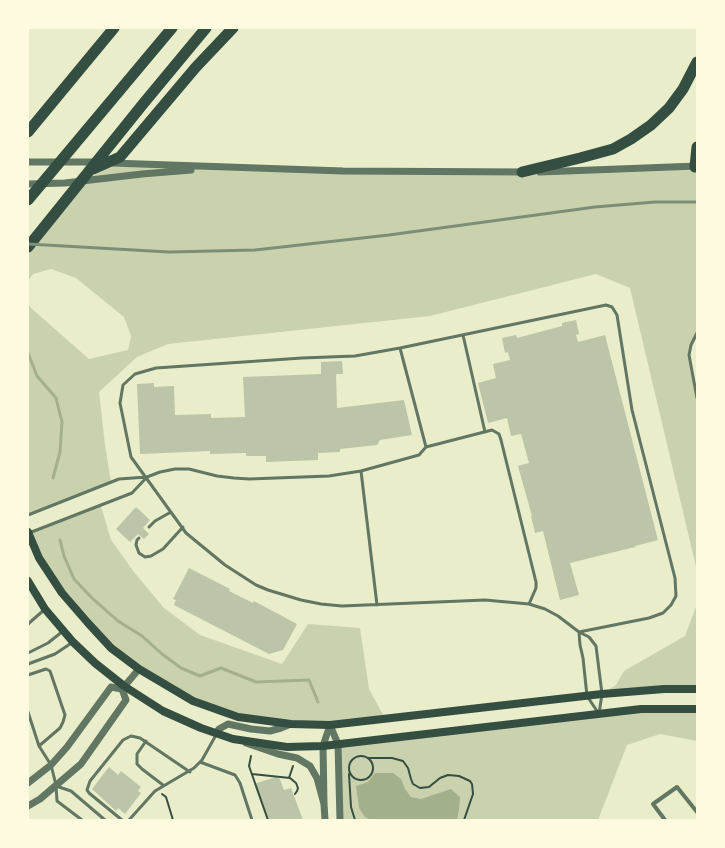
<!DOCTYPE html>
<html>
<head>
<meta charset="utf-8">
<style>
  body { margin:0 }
  #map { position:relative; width:725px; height:848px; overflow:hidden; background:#e9edc9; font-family:"PT Sans Narrow",sans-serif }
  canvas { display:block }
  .frame { position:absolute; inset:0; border:29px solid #fefae0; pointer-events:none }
</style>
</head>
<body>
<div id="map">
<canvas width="725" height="848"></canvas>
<div class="frame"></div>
</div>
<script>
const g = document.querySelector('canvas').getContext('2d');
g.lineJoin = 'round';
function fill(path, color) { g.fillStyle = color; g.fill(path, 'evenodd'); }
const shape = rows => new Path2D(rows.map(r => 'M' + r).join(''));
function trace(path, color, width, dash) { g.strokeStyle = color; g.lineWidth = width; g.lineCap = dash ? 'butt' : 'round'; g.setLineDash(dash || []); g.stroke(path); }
fill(shape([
  [110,165,343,171,697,167,697,333,689,355,697,398,697,571,630,288,596,274,430,316,168,344,137,357,99,392,105,445,111,482,28,515,28,303,31,308,89,359,128,350,131,336,124,317,76,278,51,269,33,274,28,281,28,254,91,170],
  [101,506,111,540,134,572,164,608,200,635,282,664,308,624,360,628,369,689,386,720,330,725,238,717,193,701,111,648,62,593,29,533],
  [697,604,697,689,602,694,616,685,624,671,685,636],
  [697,709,697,741,660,734,627,745,598,820,340,820,338,744,599,714]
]), '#cad2ad');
fill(shape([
  [375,773,393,773,401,779,405,789,411,797,421,799,451,789,460,797,459,810,457,820,371,820,365,817,359,808,356,786,368,782]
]), '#a3b18a');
trace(shape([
  [28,353,37,376,56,398,62,422,60,452,53,478],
  [60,540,64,556,74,579,92,598,118,621,142,636,162,654,181,668,200,676,221,668,256,682,309,680,318,702]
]), '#a3b18a', 3);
fill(shape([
  [576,320,579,334,576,335,578,342,605,335,658,540,635,546,635,547,570,563,579,595,560,600,543,531,535,533,531,516,532,516,518,466,529,463,521,434,511,436,507,418,488,423,478,383,496,378,493,364,510,360,508,352,505,353,502,338,516,335,517,338,562,326,562,323],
  [342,361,343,374,336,374,337,408,404,400,412,435,380,440,377,445,340,449,340,452,318,453,318,460,266,462,266,456,246,456,246,453,210,454,210,451,140,454,137,384,154,383,154,387,174,386,175,415,211,414,211,418,245,417,243,377,321,374,321,362],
  [136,507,150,520,143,528,149,534,144,539,138,534,130,542,116,529],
  [189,568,230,589,229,591,253,603,254,601,297,624,283,650,269,654,174,605,176,600,173,599],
  [109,767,118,775,121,771,141,787,138,791,141,793,125,814,118,808,116,811,92,789],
  [276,777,280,779,284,790,291,788,303,820,267,820,254,784]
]), '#bcc5a7');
trace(shape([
  '349 768a12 12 0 1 1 24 0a12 12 0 1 1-24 0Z',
  [251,756,249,766,268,820],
  [368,758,392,758,403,761,408,768,411,779,413,784,420,788,429,787,440,778,448,775,459,776,470,781,472,784,473,794,464,820],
  [252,774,290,778,296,783,298,788,297,791,295,794],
  [349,774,351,807,355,820],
  [289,778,293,766],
  [162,794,166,797,173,820]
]), '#344e41', 2);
trace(shape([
  [697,333,691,345,689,355,697,398],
  [463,335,485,432],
  [400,348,426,447],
  [361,471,377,605],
  [147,477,160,472,175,469,189,469,217,476,234,478,249,479,329,476,361,471,419,455,426,447,492,430,499,434,501,440,536,582,536,588,529,604],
  [28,515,119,479,147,477,132,493,29,533],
  [149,527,155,521,171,512],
  [139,538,137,540,136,545,139,553,145,557,151,556,163,549,183,527],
  [28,624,44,610],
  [579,632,580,645,583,658,587,696,599,714,602,694,596,646,589,637,579,632,558,616,545,609,529,604,485,600,342,606,321,604,301,600,268,590,256,585,225,565,186,533,131,457,120,403,123,385,135,374,156,368,302,358,355,356,400,348,606,305,612,307,617,315,632,410,675,578,676,596,671,605,663,613,649,618,579,632],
  [28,653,48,643,63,631],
  [28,664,55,654,73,642],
  [28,675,46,669,50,671,65,715,63,722,60,728,39,746],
  [28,712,39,746,51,765,56,785],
  [146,741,137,754,137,764,142,769,163,785],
  [200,762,235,775,240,783,252,820],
  [82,820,57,801,56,786,71,791,105,820],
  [122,820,89,793,87,790,90,781,123,740,131,736,140,738,190,772],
  [129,820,155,791,194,768,202,760,216,735]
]), '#617663', 3);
trace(shape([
  [665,820,653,804,677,787,697,812]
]), '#617663', 4);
trace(shape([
  [28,162,98,162],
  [112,163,343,171,526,172],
  [540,172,697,166],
  [28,184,65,183,142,174,191,170],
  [122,689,139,669],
  [330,725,338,744,340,820],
  [216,733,219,729,228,724,251,729,270,731,281,728,291,724],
  [246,743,278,754,297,758,310,766,317,778,324,804],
  [28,783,51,765,67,747,111,687,122,689],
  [28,806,40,799,81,764,126,700,122,689],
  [325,820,324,804,323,746,330,725]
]), '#617663', 7);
trace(shape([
  [28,532,39,558,62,593,88,623,111,648,139,669,193,701,238,717,291,724,330,725,602,694,664,689,697,689],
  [28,581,45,609,73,642,95,663,124,686,163,711,201,728,233,739,287,747,323,746,641,709,697,709]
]), '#344e41', 8);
trace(shape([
  [28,132,114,28],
  [695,167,697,147],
  [93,169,120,157,196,67,233,28],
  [522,172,580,158,613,149,631,139,651,125,669,108,683,89,697,62],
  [28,200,172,28],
  [28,247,143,104,206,28]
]), '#344e41', 11);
trace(shape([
  [28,244,169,252,255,250,389,235,595,207,655,202,697,202]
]), '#7c8e77', 3);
</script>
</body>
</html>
